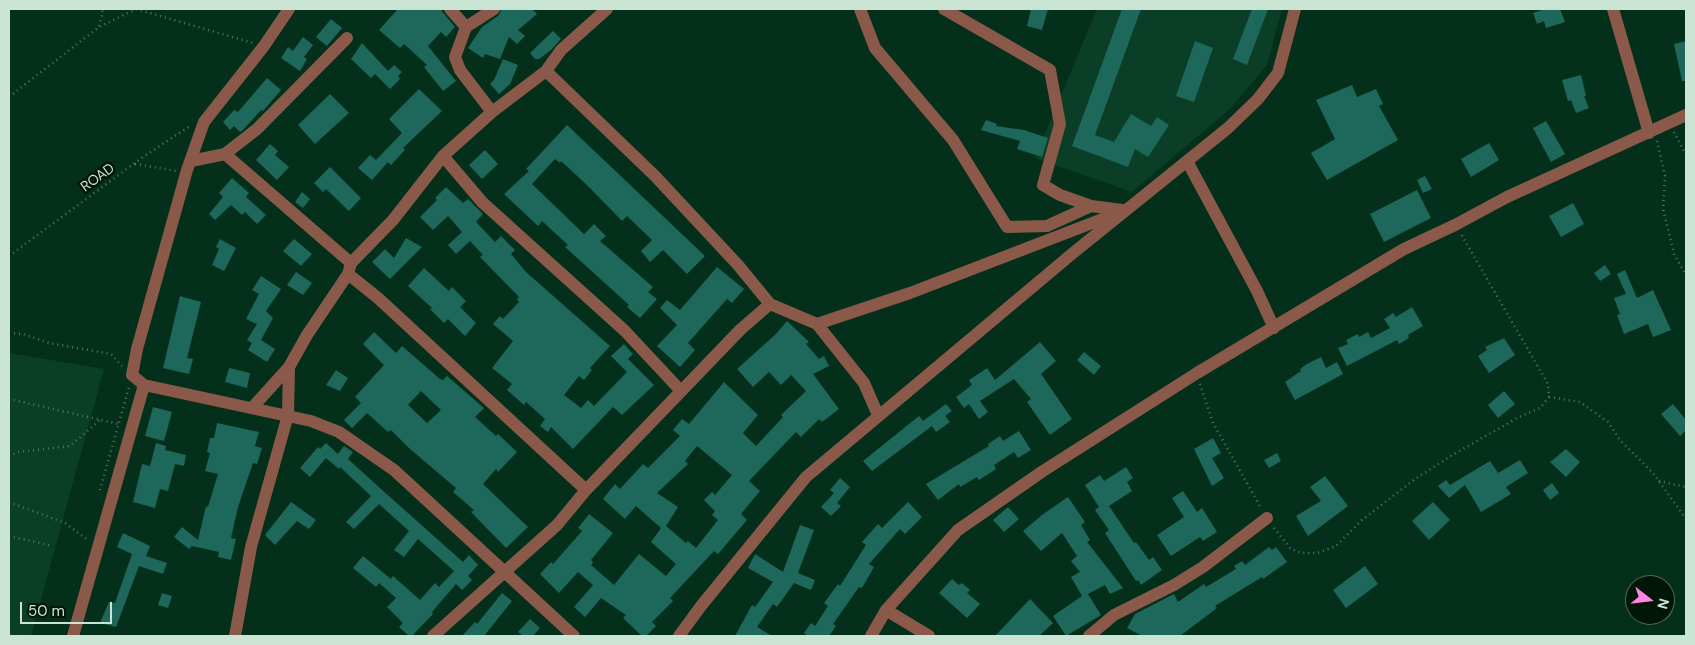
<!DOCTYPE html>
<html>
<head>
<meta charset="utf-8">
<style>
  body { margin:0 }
  #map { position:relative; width:1695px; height:645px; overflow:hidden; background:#04301b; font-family:"DM Sans",sans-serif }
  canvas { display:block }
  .frame { position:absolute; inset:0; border:10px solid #cae5d4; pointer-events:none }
  .north { position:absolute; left:1625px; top:575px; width:50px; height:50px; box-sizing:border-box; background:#011509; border:1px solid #51685a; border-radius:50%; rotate:106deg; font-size:14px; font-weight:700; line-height:20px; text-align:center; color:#cae5d4 }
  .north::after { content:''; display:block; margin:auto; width:18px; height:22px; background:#fe85e0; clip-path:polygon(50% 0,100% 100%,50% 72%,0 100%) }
  .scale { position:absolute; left:20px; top:602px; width:92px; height:22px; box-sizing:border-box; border:2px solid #cae5d4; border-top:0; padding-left:6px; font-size:15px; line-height:18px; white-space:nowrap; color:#cae5d4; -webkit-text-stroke:4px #011509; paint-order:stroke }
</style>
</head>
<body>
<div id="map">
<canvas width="1695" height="645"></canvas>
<div class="frame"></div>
<div class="north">N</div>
<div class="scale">50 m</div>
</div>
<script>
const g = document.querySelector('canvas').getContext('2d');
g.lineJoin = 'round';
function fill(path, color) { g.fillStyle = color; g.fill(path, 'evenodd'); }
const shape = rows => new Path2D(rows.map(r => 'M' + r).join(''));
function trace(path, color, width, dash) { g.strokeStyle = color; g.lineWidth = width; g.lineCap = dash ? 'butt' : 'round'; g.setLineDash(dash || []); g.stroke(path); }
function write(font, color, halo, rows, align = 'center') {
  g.font = font + ' "DM Sans",sans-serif'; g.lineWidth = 5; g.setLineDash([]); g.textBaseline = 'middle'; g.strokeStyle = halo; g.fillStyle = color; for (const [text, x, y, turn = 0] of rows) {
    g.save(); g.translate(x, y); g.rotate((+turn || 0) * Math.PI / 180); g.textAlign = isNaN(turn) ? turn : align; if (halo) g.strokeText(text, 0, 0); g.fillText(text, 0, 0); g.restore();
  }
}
fill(shape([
  [1097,9,1282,9,1267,65,1231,108,1132,192,1035,158],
  [9,353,104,369,31,636,9,636]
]), '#0a3e26');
fill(shape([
  [398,9,440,9,455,27,446,37,441,32,428,46,456,81,443,91,424,67,427,65,404,44,400,48,379,30],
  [502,9,532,9,537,14,518,30,525,36,517,44,509,37,500,59,485,54,483,58,468,48,482,27,498,16],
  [1031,9,1048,9,1042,30,1027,26],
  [1122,9,1141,9,1095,135,1114,142,1131,114,1151,126,1157,117,1169,125,1148,157,1135,149,1128,167,1072,146],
  [1252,9,1268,9,1247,65,1233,59],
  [1545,9,1560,9,1565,22,1546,28,1544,21,1537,24,1533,13],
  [331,19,342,28,327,46,316,37],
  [553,31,561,39,551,50,539,59,535,59,530,53],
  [303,37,313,45,304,57,307,59,300,71,281,58,288,47,293,51],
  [1195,41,1213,48,1194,102,1176,96],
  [1686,41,1686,81,1682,81,1674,44],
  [362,43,388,71,394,65,402,72,398,76,400,79,390,89,375,74,371,78,351,59],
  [503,59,518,65,510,84,499,94,490,84,494,80],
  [1581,75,1586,96,1584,96,1589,108,1576,113,1571,100,1568,101,1562,80],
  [267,78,281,90,263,111,261,110,243,130,240,132,234,126,230,130,223,122,234,110,238,112],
  [1352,85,1357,97,1376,89,1383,104,1379,106,1398,140,1327,180,1311,153,1335,139,1316,100],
  [419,89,442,111,403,148,405,150,391,165,388,162,372,180,358,168,370,155,376,160,402,133,389,119],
  [330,94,349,113,315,144,298,125],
  [986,120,997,124,996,126,1024,130,1048,138,1042,157,1017,149,1020,141,981,130],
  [1546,121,1565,154,1551,162,1533,128],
  [567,125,705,256,687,274,663,250,650,262,641,251,652,240,627,216,622,221,588,186,561,161,560,163,555,159,532,184,584,234,594,224,606,236,600,241,653,287,648,292,657,299,640,318,627,307,629,305,565,247,568,245,542,221,538,226,504,194,529,171,526,169],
  [1489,143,1499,160,1471,177,1461,159],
  [270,144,278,151,275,155,289,167,277,180,256,160],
  [485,150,498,164,482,179,469,165],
  [330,167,361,198,349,211,326,189,323,192,314,183],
  [1425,176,1432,189,1423,193,1417,180],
  [232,178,249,193,246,197,266,215,257,224,245,212,242,215,231,205,215,220,209,214,223,197,219,193],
  [446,187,463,203,468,199,483,214,476,222,495,242,501,236,515,250,511,254,526,272,610,346,590,368,592,370,584,380,579,376,564,395,581,408,588,400,594,406,627,372,611,356,624,344,633,354,628,359,654,385,622,415,613,407,573,449,551,427,548,432,540,426,545,419,526,402,524,405,507,390,512,384,492,368,513,341,493,324,500,316,503,319,519,302,517,299,519,297,480,257,483,255,470,241,456,254,448,245,462,232,448,216,433,230,420,217,437,200,435,198],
  [1417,190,1431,218,1384,242,1370,214],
  [302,192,310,199,303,208,295,202],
  [1573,203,1584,224,1561,237,1549,216],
  [406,238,422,247,390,279,372,262,385,249,394,258],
  [220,239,236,248,224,271,212,265,219,249,216,247],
  [294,239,312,254,301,266,283,251],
  [1605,265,1611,274,1600,281,1594,273],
  [717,267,744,289,732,303,727,299,688,343,695,350,680,367,657,346,677,325,660,308,667,300,680,310],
  [424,268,449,291,452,287,466,301,460,307,476,323,465,336,448,319,444,323,430,309,432,308,408,286],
  [1625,270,1637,298,1653,290,1671,330,1653,337,1648,324,1624,334,1617,315,1620,314,1614,298,1626,294,1617,274],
  [296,272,312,283,303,295,287,285],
  [261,276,281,289,266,311,273,318,261,340,275,349,267,362,248,350,252,343,247,340,257,324,246,319,259,294,252,290],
  [180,296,201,302,187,358,193,359,189,374,163,368],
  [1412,307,1423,326,1408,335,1409,338,1399,344,1397,340,1347,366,1338,348,1348,344,1346,340,1358,334,1359,337,1368,332,1371,338,1390,328,1384,319,1393,313,1396,317],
  [787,321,809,342,806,344,819,359,824,356,829,366,813,374,839,409,822,422,819,419,801,437,796,432,749,481,760,491,741,514,747,520,718,554,714,551,670,598,673,601,652,622,656,626,646,636,642,636,623,618,626,615,601,598,585,617,574,607,593,585,578,572,559,593,540,574,551,562,553,564,582,531,578,528,589,514,613,533,591,560,593,562,591,565,614,585,639,554,666,576,676,564,651,542,661,528,636,506,625,519,603,499,615,484,620,489,643,464,648,468,680,436,673,430,682,419,689,424,724,382,758,415,743,433,756,446,783,417,781,415,806,391,791,375,781,385,769,372,753,387,737,369,776,334],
  [697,446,732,475,715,495,712,492,704,500,715,511,712,515,718,520,696,548,688,541,686,543,666,526,678,507,657,493,688,464,685,461],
  [374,332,396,353,402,346,440,379,443,380,447,376,484,408,475,417,496,436,498,434,517,452,498,472,496,469,483,484,528,527,506,548,471,512,474,510,453,492,456,488,410,449,391,430,388,432,367,413,352,428,344,420,361,403,355,397,384,365,363,344],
  [421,391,441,410,427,423,408,405],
  [1504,338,1515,355,1489,373,1478,356,1487,350,1485,347],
  [1040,342,1056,361,1041,374,1072,419,1050,435,1027,402,1031,399,1014,379,980,401,988,412,979,419,969,404,964,408,956,397,972,385,969,380,987,368,995,380],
  [1084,352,1101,366,1094,375,1077,360],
  [1321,357,1326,368,1337,362,1343,374,1295,400,1285,382,1301,371,1300,369,1307,364],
  [229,368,250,373,247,388,225,382],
  [336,370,348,378,340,391,326,385],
  [1504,391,1515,404,1498,418,1488,405],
  [946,404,952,411,945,416,950,422,936,432,932,426,872,471,863,461,919,416,923,421],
  [1673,404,1686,420,1686,430,1680,436,1661,414],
  [153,407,172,412,164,441,145,436],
  [217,423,259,432,255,446,262,448,257,464,253,463,238,507,231,538,236,539,231,560,218,557,219,552,192,546,189,549,174,537,182,527,198,540,206,506,208,507,218,474,205,471,210,453,207,452,210,438,214,438],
  [1019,431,1031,450,1018,458,1014,452,994,465,996,469,979,480,977,477,960,487,959,484,938,500,926,484,989,446,988,444,1000,436,1003,441],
  [1213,438,1221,453,1212,458,1224,478,1212,486,1194,449],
  [156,443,166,446,165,450,186,455,184,466,175,464,168,491,160,489,155,508,133,502,142,464,150,466],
  [326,443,338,454,344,446,353,452,348,459,381,489,463,562,469,555,478,565,468,576,472,580,462,590,456,584,432,612,433,614,412,636,409,636,399,627,403,623,387,607,396,598,379,583,376,587,353,568,363,556,391,579,393,576,420,600,435,583,439,587,454,571,418,539,404,557,394,550,409,531,379,504,354,529,346,522,371,496,340,467,339,469,326,458,310,477,300,468,318,447,320,449],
  [1566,449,1580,462,1566,477,1550,462],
  [1277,453,1281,461,1269,468,1264,460],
  [1520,460,1528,473,1506,487,1511,494,1481,512,1465,485,1449,498,1438,486,1446,480,1450,485,1490,461,1498,473],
  [1126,467,1133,478,1127,482,1132,491,1109,506,1134,543,1136,542,1149,560,1153,557,1162,570,1141,585,1138,580,1136,581,1105,533,1109,530,1095,510,1099,507,1085,485,1100,475,1104,481],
  [1325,476,1348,506,1308,536,1296,516,1321,501,1310,487],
  [840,478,850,487,837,503,841,506,831,516,821,507,834,493,830,490],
  [1552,483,1559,493,1550,500,1543,490],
  [1183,491,1197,512,1202,508,1217,532,1203,541,1200,537,1171,556,1157,535,1184,517,1172,498],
  [1068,497,1085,522,1081,525,1090,540,1087,542,1123,588,1110,594,1105,585,1088,594,1101,615,1066,636,1053,616,1082,596,1071,577,1080,572,1071,561,1077,556,1062,533,1041,551,1023,531,1042,515],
  [291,502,316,520,309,529,297,521,275,545,265,535],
  [908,502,922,517,905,534,900,529,869,564,874,567,862,588,859,587,833,624,836,626,829,636,808,636,804,633,811,623,815,626,828,606,824,603,838,584,840,586,866,545,862,542,878,524,882,528],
  [1433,502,1450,520,1429,540,1412,521],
  [1008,507,1019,519,1004,532,993,520],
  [800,525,814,530,798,573,815,580,811,590,794,583,777,607,773,604,757,627,772,636,735,636,752,605,755,607,773,582,748,568,755,554,783,572],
  [123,533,150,546,146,556,167,563,163,574,139,566,116,627,100,623,109,602,115,603,132,554,117,547],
  [1269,547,1272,550,1276,547,1287,562,1263,579,1262,577,1215,606,1217,608,1180,636,1142,636,1127,628,1135,614,1174,594,1178,602,1204,584,1206,587,1236,569,1234,566,1242,561,1245,565],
  [1365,566,1378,584,1346,608,1333,590],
  [952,579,959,585,962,583,970,590,967,593,980,604,967,618,939,593],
  [162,593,172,596,168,608,158,605],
  [502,593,512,601,484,636,462,636,475,622,477,624],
  [1030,599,1053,623,1039,636,995,636],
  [530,619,540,628,533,636,523,636,518,632]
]), '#1d685a');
trace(shape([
  [136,9,253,43],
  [99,26,103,12,101,9],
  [9,97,99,27,136,9],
  [1674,132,1686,155],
  [1657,141,1665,176,1663,209,1674,254,1686,275],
  [135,164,176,171],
  [9,256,143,157,190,126],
  [9,333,23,334,49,343,111,354,122,366],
  [1200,384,1213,423,1261,508],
  [1549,397,1580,402,1608,422,1620,440,1653,473,1686,519],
  [9,399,119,424],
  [9,456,18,452,70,446,100,420],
  [1659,481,1686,487],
  [100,490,129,387],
  [9,502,65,523,88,540],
  [1274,528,1291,549,1302,553,1317,553,1336,546,1362,520,1415,479,1454,454,1519,417,1540,408,1549,397,1548,384,1461,234],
  [9,536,49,545]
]), '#527864', 2.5, [1, 4]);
trace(shape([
  [450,9,466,27],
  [860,9,875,48,953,140,1007,227,1047,226,1091,206,1122,210],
  [944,9,1050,70,1060,124,1043,185,1060,195,1091,206],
  [1613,9,1649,133],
  [546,71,655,176,738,265,770,304,817,324,910,293,1113,215],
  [492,112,460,70,455,57,466,27,494,9],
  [225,154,351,263],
  [443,156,482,202,625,331,681,391],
  [191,161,225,154,257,129,347,38],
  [1187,161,1257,291,1274,328],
  [348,274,378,298,586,490],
  [817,324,864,383,878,415],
  [144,385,311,421,339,432,394,470,574,636],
  [252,408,289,367],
  [886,610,929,636],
  [73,636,144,385,132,375,137,349,187,170,204,122,264,46,289,9],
  [235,636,251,547,288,415,289,367,307,335,348,274,351,263,393,220,443,156,492,112,546,71,561,50,607,9],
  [433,636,557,525,586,490,741,329,770,304],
  [679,636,701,606,806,477,1073,253,1228,128,1258,99,1278,73,1295,9],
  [871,636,886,610,958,530,1043,471,1197,373,1404,249,1455,225,1507,197,1686,115],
  [1089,636,1114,615,1174,585,1203,567,1267,518]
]), '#8a594a', 12);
write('14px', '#cae5d4', '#011509', [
  ["ROAD",98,178,-36]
]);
</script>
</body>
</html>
